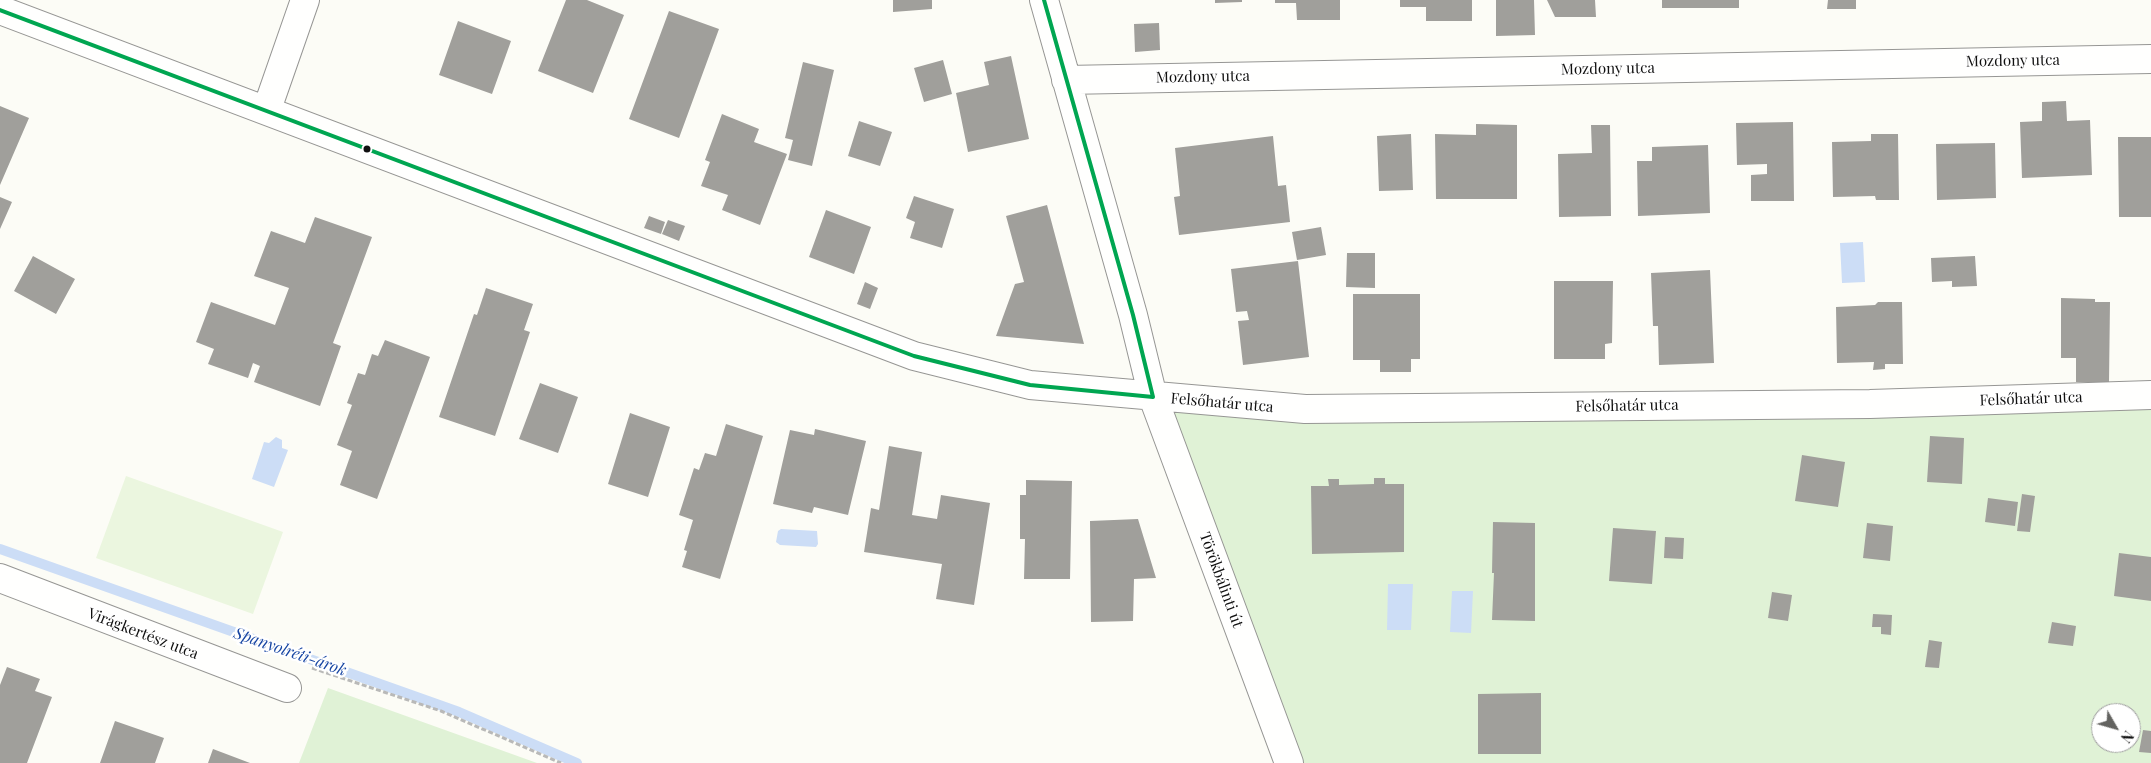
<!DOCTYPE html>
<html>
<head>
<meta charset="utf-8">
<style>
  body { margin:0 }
  #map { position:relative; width:2151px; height:763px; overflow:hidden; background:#fcfcf6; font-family:"Playfair Display",serif }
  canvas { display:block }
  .north { position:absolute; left:2091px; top:703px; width:50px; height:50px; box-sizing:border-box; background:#fff; border:1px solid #9f9f9f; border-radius:50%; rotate:128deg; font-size:14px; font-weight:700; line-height:20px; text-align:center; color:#101010 }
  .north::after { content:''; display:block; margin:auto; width:18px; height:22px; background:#636360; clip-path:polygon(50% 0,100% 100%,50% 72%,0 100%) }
</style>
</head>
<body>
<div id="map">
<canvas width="2151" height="763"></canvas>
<div class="north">N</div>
</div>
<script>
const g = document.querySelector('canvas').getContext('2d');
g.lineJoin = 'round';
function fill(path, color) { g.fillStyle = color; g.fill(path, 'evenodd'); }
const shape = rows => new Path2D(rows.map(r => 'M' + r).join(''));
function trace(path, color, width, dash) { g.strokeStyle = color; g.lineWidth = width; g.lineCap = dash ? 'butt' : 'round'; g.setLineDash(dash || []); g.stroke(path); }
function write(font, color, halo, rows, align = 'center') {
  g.font = font + ' "Playfair Display",serif'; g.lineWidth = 5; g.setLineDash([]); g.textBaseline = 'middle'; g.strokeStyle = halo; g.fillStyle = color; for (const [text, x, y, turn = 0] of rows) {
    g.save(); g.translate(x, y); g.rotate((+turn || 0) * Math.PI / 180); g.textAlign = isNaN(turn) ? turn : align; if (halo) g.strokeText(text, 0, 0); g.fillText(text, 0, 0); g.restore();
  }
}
fill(shape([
  [2151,395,2151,763,1279,763,1153,397],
  [2101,713,2131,713,2131,743,2101,743],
  [328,688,537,763,299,763]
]), '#e0f2d6');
fill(shape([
  [126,476,283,532,253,614,96,558]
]), '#ebf6df');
fill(shape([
  [1863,242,1865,282,1842,283,1840,243],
  [276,437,282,440,282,448,288,450,274,487,252,479,264,442,269,443],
  [781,529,817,531,818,544,816,547,780,545,776,542,778,531],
  [1388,584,1413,584,1411,630,1387,630],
  [1452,591,1473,591,1471,633,1450,632]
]), '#ccddf6');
trace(shape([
  [0,549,459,712,577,763]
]), '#ccddf6', 10);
fill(shape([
  [566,0,587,0,624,15,593,93,538,71],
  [893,0,932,0,932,9,893,12],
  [1215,0,1242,0,1242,2,1215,3],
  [1275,0,1340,0,1340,20,1297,20,1296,3,1275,3],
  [1400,0,1472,0,1472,21,1426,21,1426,7,1400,7],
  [1496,0,1534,0,1535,35,1496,36],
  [1547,0,1595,0,1596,17,1555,17],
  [1662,0,1739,0,1739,8,1662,8],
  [1828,0,1856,0,1856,9,1827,9],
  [669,11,719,29,679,138,629,119],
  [458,21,511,41,492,94,439,75],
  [1159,23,1160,50,1135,52,1134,24],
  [1011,56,1029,139,968,152,956,93,989,85,984,62],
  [943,60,952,94,924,102,914,68],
  [803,62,834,70,812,166,788,160,793,140,785,138],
  [2066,101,2067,121,2090,120,2092,175,2022,178,2020,122,2042,121,2042,102],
  [0,106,29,118,0,185],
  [722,114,759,129,754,142,787,154,760,225,722,210,728,195,701,186,710,162,705,160],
  [859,121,892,132,880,166,848,156],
  [1793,122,1794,201,1751,201,1751,175,1767,174,1767,164,1737,165,1736,123],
  [1476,124,1517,125,1517,199,1436,199,1435,134,1476,135],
  [1591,125,1610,125,1611,216,1559,217,1558,154,1592,153],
  [1411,134,1413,190,1379,191,1377,136],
  [1871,134,1898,134,1899,200,1876,200,1875,196,1833,197,1832,142,1871,141],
  [1273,136,1278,186,1286,185,1290,222,1179,235,1174,197,1180,196,1175,148],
  [2118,137,2151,137,2151,217,2119,217],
  [1995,143,1996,198,1937,200,1936,144],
  [1708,145,1710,213,1638,216,1637,161,1652,161,1652,147],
  [914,196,954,209,942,248,910,238,915,222,906,218],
  [0,197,12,202,0,229],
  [1047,205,1084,344,996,336,1015,284,1024,282,1006,216],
  [826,210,871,227,854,274,809,257],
  [649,216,665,222,661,234,644,228],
  [315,217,372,237,333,343,341,346,320,406,254,382,260,366,253,363,248,378,208,364,214,349,196,342,211,302,275,325,289,288,254,276,271,231,305,243],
  [668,220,685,226,679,241,662,234],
  [1321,227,1326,255,1297,260,1292,232],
  [1347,253,1375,253,1375,288,1346,287],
  [33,256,75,279,56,314,14,291],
  [1975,256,1977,286,1952,287,1952,281,1932,282,1931,258],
  [1298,261,1309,357,1243,365,1238,321,1249,320,1247,311,1236,312,1231,269],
  [1710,270,1714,363,1659,365,1658,326,1653,326,1651,273],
  [1554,281,1613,281,1612,343,1605,344,1605,359,1554,359],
  [865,282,878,288,870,309,857,304],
  [486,288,533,304,524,330,530,332,495,436,439,417,474,314,477,315],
  [1353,294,1420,294,1420,359,1411,359,1411,372,1380,372,1380,360,1353,360],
  [2061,298,2095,299,2095,302,2110,302,2109,382,2076,382,2076,358,2061,358],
  [1878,302,1902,302,1903,364,1885,364,1885,369,1873,370,1874,362,1837,363,1836,307,1875,305],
  [385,340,430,357,377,499,340,485,352,451,337,445,352,405,347,403,358,373,365,375,372,354,378,356],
  [540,383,578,397,558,453,519,439],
  [630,413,670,427,648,497,608,484],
  [726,424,763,436,720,579,682,567,687,551,684,550,693,520,679,515,694,468,699,470,705,453,716,456],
  [815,429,866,441,848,515,814,507,812,513,773,504,790,430,814,435],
  [1930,436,1964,438,1962,484,1927,482],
  [889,446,922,452,912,515,937,519,941,495,990,503,974,605,936,599,942,564,864,552,871,508,879,510],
  [1802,455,1845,462,1838,507,1795,501],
  [1374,478,1385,478,1385,484,1404,484,1404,552,1312,554,1311,486,1329,486,1328,479,1339,479,1339,485,1374,484],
  [1026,480,1072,481,1070,579,1024,579,1025,539,1020,539,1020,495,1026,495],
  [2022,494,2035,496,2030,532,2017,531],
  [1988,498,2018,502,2015,526,1985,522],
  [1138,519,1156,578,1134,579,1133,621,1091,622,1090,521],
  [1493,522,1535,523,1535,621,1492,620,1494,573,1492,573],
  [1867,523,1893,526,1890,561,1863,558],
  [1613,528,1656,531,1652,584,1609,581],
  [1665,537,1684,538,1683,559,1664,558],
  [2119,553,2151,557,2151,601,2114,596],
  [1772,592,1792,595,1788,621,1768,618],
  [1873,614,1892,615,1891,635,1881,634,1881,627,1872,627],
  [2052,622,2076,626,2073,646,2048,643],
  [1929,640,1942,642,1939,668,1925,667],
  [7,667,40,679,35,691,52,697,27,763,0,763,0,685],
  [1541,693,1541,754,1478,754,1478,694],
  [115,721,164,738,155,763,100,763],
  [2143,730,2151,731,2151,753,2139,752],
  [213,749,250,763,208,763]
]), '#a09f9b');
const minor = shape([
  [1044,0,1133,315,1153,397,1289,763],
  [0,10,914,356,1030,385,1305,409,1870,404,2151,395],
  [1066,80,2151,59],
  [267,109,305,0],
  [0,578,287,688]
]);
trace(minor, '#969694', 30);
trace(shape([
  [312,668,441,711,561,763]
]), '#b9b9b8', 3, [5, 2.5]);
trace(minor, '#fffffe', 28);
trace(shape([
  [0,10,914,356,1030,385,1153,397,1133,315,1044,0]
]), '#00a651', 4);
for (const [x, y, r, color] of [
  [367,149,4.5,"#101010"]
]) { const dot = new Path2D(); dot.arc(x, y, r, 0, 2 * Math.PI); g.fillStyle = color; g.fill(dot); trace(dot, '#fff', 2); }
write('15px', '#101010', '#fff', [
  ["Mozdony utca",2013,61,-1],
  ["Mozdony utca",1608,69,-1],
  ["Mozdony utca",1203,77,-1],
  ["Felsőhatár utca",2031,399,-2],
  ["Felsőhatár utca",1222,403,5],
  ["Felsőhatár utca",1627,406,-1],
  ["Törökbálinti út",1221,580,70],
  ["Virágkertész utca",143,634,21]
]);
write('italic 16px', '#1846a3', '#fff', [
  ["Spanyolréti-árok",290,652,19]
]);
</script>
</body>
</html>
